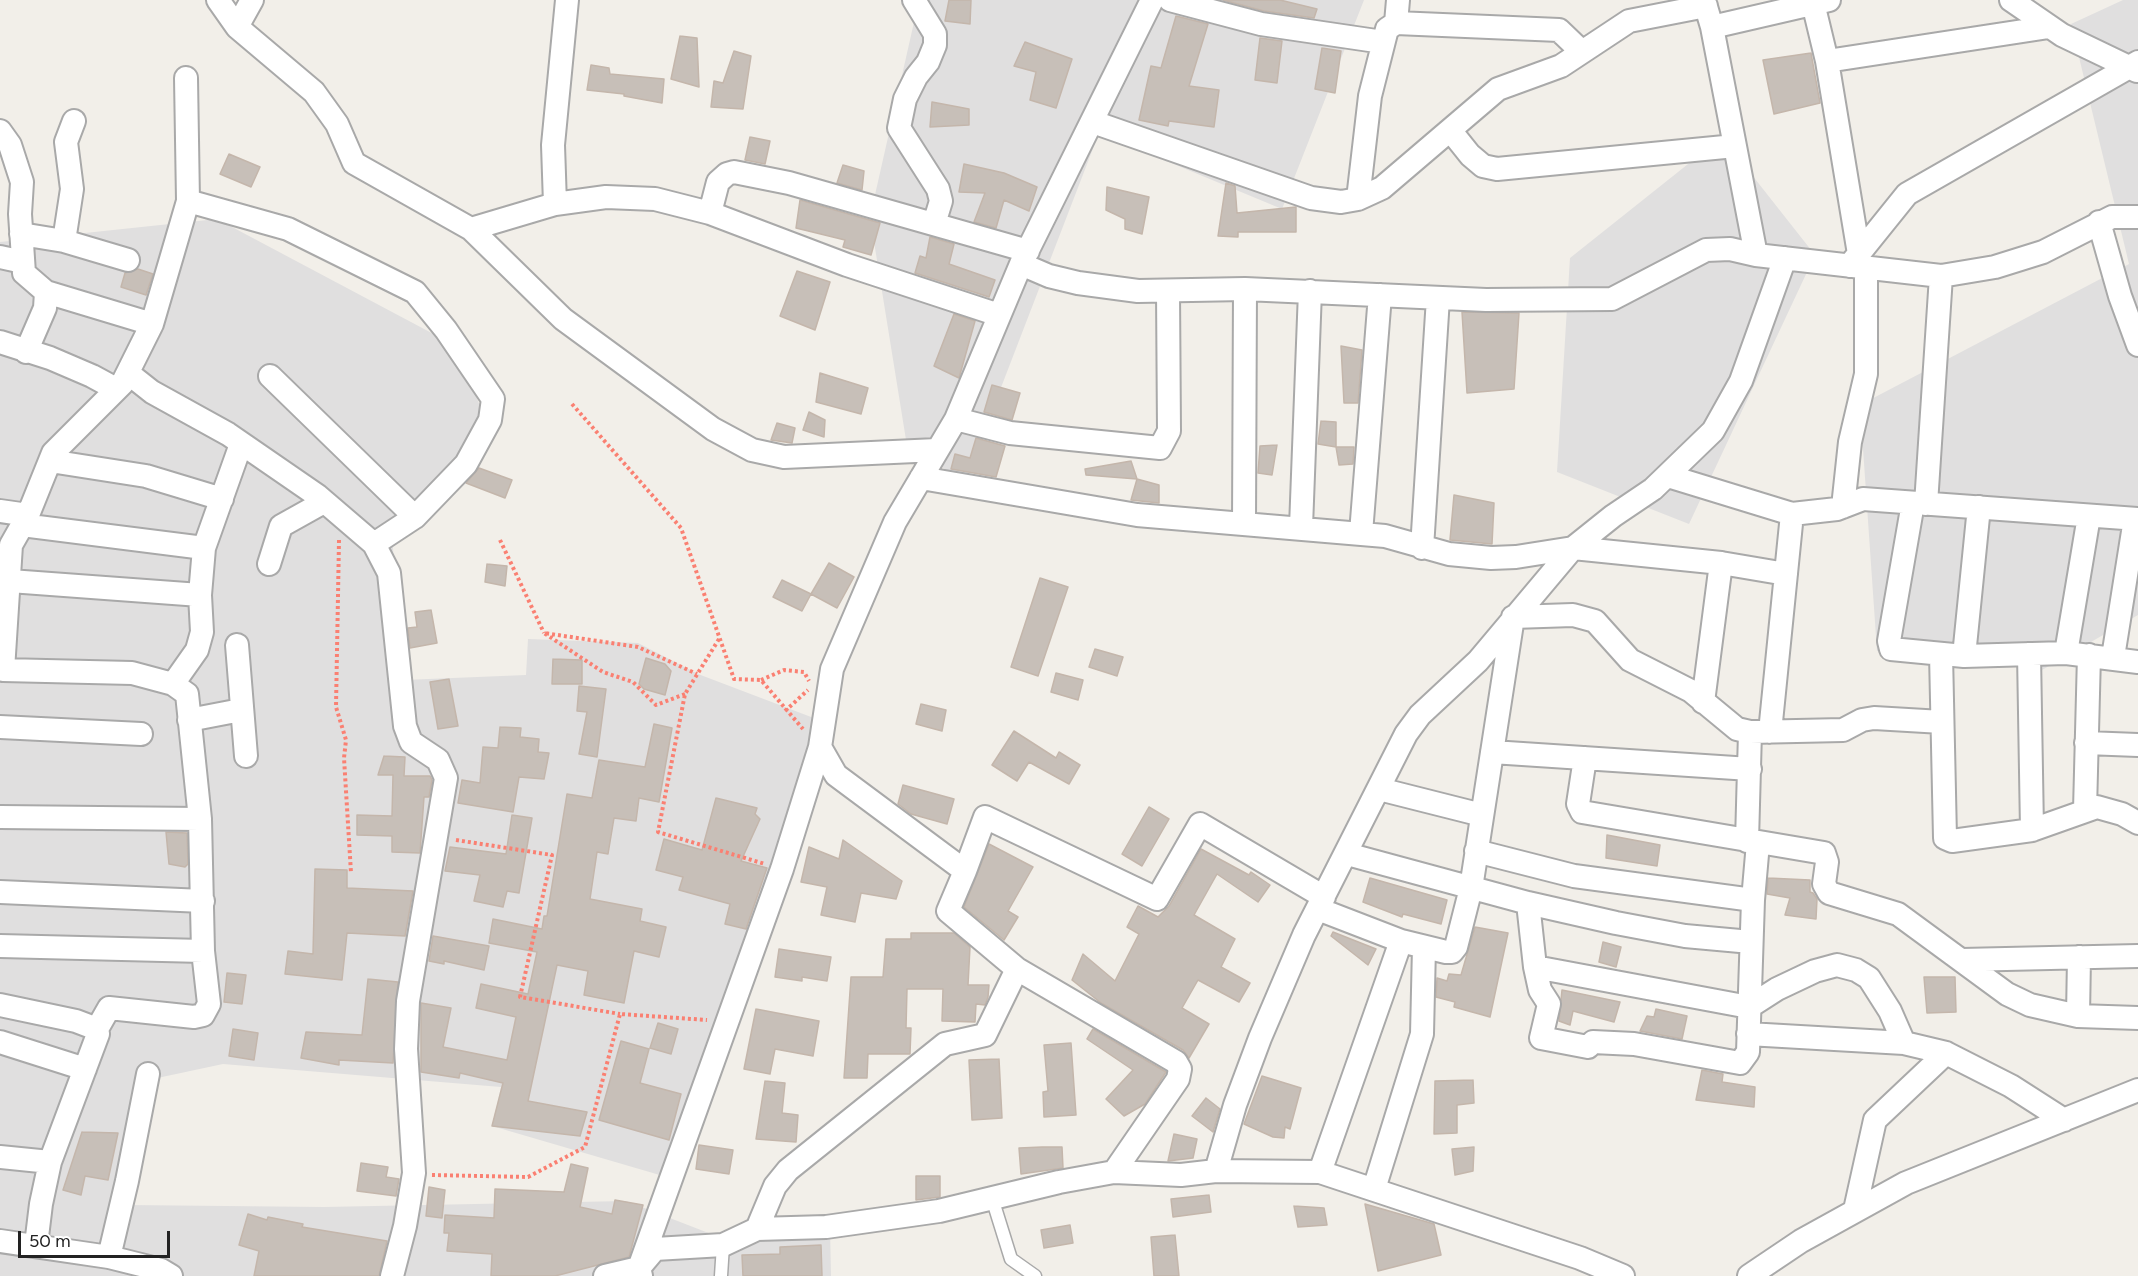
<!DOCTYPE html>
<html>
<head>
<meta charset="utf-8">
<style>
  body { margin:0 }
  #map { position:relative; width:2138px; height:1276px; overflow:hidden; background:#f2efe9; font-family:Figtree,sans-serif }
  canvas { display:block }
  .scale { position:absolute; left:18px; top:1231px; width:152px; height:27px; box-sizing:border-box; border:3px solid #222; border-top:0; padding-left:8px; font-size:18px; line-height:21px; white-space:nowrap; color:#222; -webkit-text-stroke:4px #fff; paint-order:stroke }
</style>
</head>
<body>
<div id="map">
<canvas width="2138" height="1276"></canvas>
<div class="scale">50 m</div>
</div>
<script>
const g = document.querySelector('canvas').getContext('2d');
g.lineJoin = 'round';
function fill(path, color) { g.fillStyle = color; g.fill(path, 'evenodd'); }
const shape = rows => new Path2D(rows.map(r => 'M' + r).join(''));
function trace(path, color, width, dash) { g.strokeStyle = color; g.lineWidth = width; g.lineCap = dash ? 'butt' : 'round'; g.setLineDash(dash || []); g.stroke(path); }
fill(shape([
  [919,0,1364,0,1282,209,1099,133,965,481,907,446,870,217],
  [2123,0,2138,0,2138,615,2042,670,1877,651,1860,405,2129,264,2071,24],
  [1722,137,1815,255,1689,524,1557,472,1570,258],
  [217,219,458,347,491,436,442,506,392,537,404,680,526,675,528,639,638,643,698,674,819,720,670,1178,492,1126,501,1087,223,1064,148,1080,127,1205,324,1207,626,1201,724,1239,830,1227,831,1276,0,1276,0,242]
]), '#e0dfdf');
const building = shape([
  [949,0,971,0,970,24,945,21,949,0],
  [1223,0,1280,0,1317,9,1314,18,1264,11,1223,0],
  [1176,16,1208,24,1189,86,1219,90,1214,127,1169,121,1168,126,1139,120,1151,66,1161,68,1176,16],
  [680,36,697,38,699,87,671,79,680,36],
  [1260,38,1282,41,1277,83,1255,80,1260,38],
  [1025,42,1072,59,1056,108,1030,100,1036,72,1014,66,1025,42],
  [1322,48,1341,51,1335,93,1315,89,1322,48],
  [734,51,751,56,743,109,711,107,714,81,723,83,734,51],
  [1811,53,1820,103,1774,114,1763,60,1811,53],
  [591,65,609,68,610,74,664,79,662,103,624,96,624,94,587,90,591,65],
  [932,102,969,109,969,125,930,127,932,102],
  [750,137,770,141,765,164,745,160,750,137],
  [229,154,260,167,251,187,220,174,229,154],
  [964,164,1004,173,1037,187,1029,211,1004,200,996,228,974,222,985,193,959,192,964,164],
  [843,165,864,171,862,190,837,183,843,165],
  [1226,183,1235,186,1237,213,1296,207,1296,232,1238,232,1238,237,1218,236,1226,183],
  [1107,187,1149,197,1142,234,1125,229,1125,219,1106,210,1107,187],
  [800,200,880,223,871,255,843,247,845,240,796,228,800,200],
  [930,237,954,244,949,264,995,280,989,297,915,273,920,256,926,258,930,237],
  [138,269,153,274,146,295,121,287,125,273,138,269],
  [797,271,830,282,815,330,780,316,797,271],
  [1462,312,1519,313,1514,389,1467,393,1462,312],
  [954,314,975,321,959,378,934,366,954,314],
  [1341,346,1362,350,1358,403,1344,403,1341,346],
  [820,373,868,388,861,414,816,402,820,373],
  [992,385,1020,393,1012,420,984,412,992,385],
  [809,412,825,420,824,437,803,430,809,412],
  [1321,421,1336,422,1336,447,1318,444,1321,421],
  [777,423,795,428,792,443,771,440,777,423],
  [976,438,1005,446,996,477,951,469,955,454,970,458,976,438],
  [1277,445,1272,475,1258,473,1260,446,1277,445],
  [1336,447,1354,447,1353,464,1339,465,1336,447],
  [1131,461,1137,479,1086,475,1085,469,1131,461],
  [479,468,512,480,505,498,466,483,479,468],
  [1137,479,1159,485,1159,503,1131,500,1137,479],
  [1454,495,1494,503,1492,544,1450,540,1454,495],
  [829,563,854,577,837,608,811,594,829,563],
  [487,564,507,566,505,586,485,582,487,564],
  [1040,578,1068,587,1038,676,1011,667,1040,578],
  [782,580,811,594,802,611,773,597,782,580],
  [431,610,437,643,410,648,408,628,417,627,415,612,431,610],
  [1095,649,1123,657,1117,676,1089,667,1095,649],
  [646,658,665,664,671,671,665,695,644,689,639,684,646,658],
  [553,659,582,660,582,684,552,684,553,659],
  [1056,673,1083,680,1078,700,1051,692,1056,673],
  [449,679,458,726,438,729,430,682,449,679],
  [579,686,606,689,597,757,579,754,587,712,577,711,579,686],
  [921,704,946,710,942,731,916,724,921,704],
  [654,724,672,728,659,802,639,798,636,821,614,818,608,854,597,852,590,899,642,909,640,921,666,927,659,957,634,951,624,1003,584,995,588,971,557,965,528,1101,587,1112,580,1136,492,1126,503,1083,460,1073,459,1078,421,1072,421,1003,451,1008,443,1047,507,1060,516,1017,476,1008,481,984,528,994,537,952,489,943,493,919,542,929,544,916,547,916,567,794,592,798,599,760,645,767,654,724],
  [500,727,521,728,520,737,539,739,538,752,549,753,544,779,519,777,513,812,458,803,462,780,480,783,483,747,498,748,500,727],
  [1014,731,1056,758,1059,752,1080,765,1069,784,1029,762,1017,781,992,765,1014,731],
  [384,756,405,757,404,776,430,776,432,780,429,797,424,797,420,853,392,852,392,836,357,835,357,815,392,816,393,775,378,775,384,756],
  [903,785,954,799,947,824,911,814,898,804,903,785],
  [716,798,757,808,755,814,760,819,741,861,767,868,746,929,725,924,730,904,679,890,683,877,656,870,664,839,702,850,716,798],
  [1149,807,1169,819,1142,866,1122,854,1149,807],
  [512,815,532,818,519,893,507,891,503,907,474,901,480,875,445,871,450,847,506,854,512,815],
  [166,832,187,833,188,864,185,867,169,864,166,832],
  [1607,835,1660,845,1657,866,1606,858,1607,835],
  [843,840,902,881,896,899,861,893,855,922,821,915,827,887,801,882,809,847,839,859,843,840],
  [989,844,1033,867,1008,911,1018,917,1004,940,964,907,989,844],
  [1201,849,1249,875,1251,872,1270,885,1258,902,1217,874,1194,915,1235,939,1221,967,1250,983,1239,1002,1198,980,1182,1008,1209,1024,1189,1058,1183,1050,1101,1003,1072,980,1083,954,1115,981,1139,934,1127,927,1138,906,1158,917,1169,906,1201,849],
  [315,869,347,870,347,888,413,891,405,936,347,933,342,980,285,974,288,951,313,954,315,869],
  [1370,878,1447,900,1441,924,1403,914,1402,917,1363,902,1370,878],
  [1768,878,1810,880,1810,892,1813,893,1817,899,1816,919,1785,915,1790,898,1767,894,1768,878],
  [1475,927,1508,933,1490,1017,1454,1007,1455,1002,1436,997,1437,978,1447,981,1449,974,1461,975,1475,927],
  [1333,932,1376,949,1368,965,1331,936,1333,932],
  [911,933,954,933,970,947,968,985,989,985,988,997,985,1005,976,1004,975,1022,942,1021,943,989,907,989,906,1028,911,1028,910,1054,868,1054,867,1078,844,1078,851,977,883,977,886,939,911,939,911,933],
  [433,936,489,946,484,970,444,961,444,964,429,961,433,936],
  [1603,942,1621,947,1616,967,1599,962,1603,942],
  [779,949,831,957,827,981,802,977,802,981,775,977,779,949],
  [227,973,246,975,242,1004,224,1002,227,973],
  [1924,977,1955,977,1956,1012,1927,1013,1924,977],
  [368,979,398,982,393,1063,339,1060,339,1065,301,1058,306,1032,362,1035,368,979],
  [1562,990,1620,1002,1614,1022,1573,1011,1570,1025,1559,1021,1562,990],
  [756,1009,819,1021,813,1056,775,1049,770,1074,744,1069,756,1009],
  [1656,1009,1687,1016,1682,1039,1640,1031,1647,1016,1654,1017,1656,1009],
  [658,1023,678,1029,671,1054,650,1048,658,1023],
  [233,1029,258,1033,254,1060,229,1056,233,1029],
  [1093,1029,1166,1072,1145,1104,1124,1116,1106,1099,1133,1070,1087,1039,1093,1029],
  [621,1041,649,1049,640,1083,681,1094,669,1140,599,1120,621,1041],
  [1071,1043,1076,1115,1044,1117,1043,1092,1048,1091,1044,1045,1071,1043],
  [999,1059,1002,1118,972,1120,969,1060,999,1059],
  [1702,1070,1723,1074,1722,1082,1755,1087,1754,1107,1696,1100,1702,1070],
  [1262,1076,1301,1088,1290,1129,1285,1127,1284,1138,1273,1137,1244,1124,1262,1076],
  [1473,1080,1474,1103,1457,1105,1457,1133,1434,1134,1435,1081,1473,1080],
  [765,1081,785,1083,782,1113,798,1115,796,1142,756,1139,765,1081],
  [1206,1098,1220,1109,1213,1132,1192,1116,1206,1098],
  [82,1132,118,1133,108,1180,85,1176,81,1195,63,1190,82,1132],
  [1174,1134,1197,1139,1193,1158,1168,1161,1174,1134],
  [699,1145,733,1150,729,1174,696,1169,699,1145],
  [1042,1147,1062,1147,1063,1168,1021,1174,1019,1148,1042,1147],
  [1474,1147,1473,1171,1455,1175,1452,1149,1474,1147],
  [361,1163,388,1167,386,1177,399,1179,396,1196,357,1191,361,1163],
  [571,1164,588,1168,580,1207,612,1214,615,1200,643,1205,629,1257,555,1276,491,1276,492,1254,447,1251,449,1233,444,1233,445,1215,494,1218,495,1189,564,1192,571,1164],
  [916,1176,940,1176,940,1197,916,1200,916,1176],
  [429,1187,445,1190,442,1218,426,1216,429,1187],
  [1209,1195,1211,1212,1173,1217,1171,1199,1209,1195],
  [1365,1204,1434,1224,1441,1255,1378,1271,1365,1204],
  [1294,1206,1324,1208,1327,1225,1298,1227,1294,1206],
  [248,1214,267,1220,268,1217,303,1224,302,1227,387,1241,379,1276,254,1276,259,1251,239,1245,248,1214],
  [1070,1225,1073,1243,1044,1248,1041,1230,1070,1225],
  [1175,1235,1179,1276,1154,1276,1151,1237,1175,1235],
  [821,1245,822,1276,743,1276,742,1255,780,1254,780,1247,821,1245]
]);
fill(building, '#c7bfb8');
trace(building, '#c4b6ab', 1.5);
const lane = shape([
  [992,1198,1011,1259,1035,1276],
  [721,1276,723,1245]
]);
const street = shape([
  [218,0,237,27,314,92,337,124,354,163,471,229,563,319,713,429,752,450,784,457,937,450],
  [914,0,935,34,935,45,928,62,916,77,905,99,899,128,938,189,941,201,934,224],
  [1170,0,1261,24,1383,42],
  [1704,0,1712,27,1756,255],
  [2011,0,2062,35,2137,71],
  [1813,3,1827,61,1859,254],
  [1396,23,1398,0],
  [237,27,252,0],
  [1712,27,1829,0],
  [1827,61,2049,27],
  [1093,122,1311,198,1341,202,1358,199,1382,188,1498,89,1561,66,1629,21,1706,6],
  [1450,130,1470,155,1483,166,1497,169,1735,146],
  [0,131,10,145,22,182,20,214,24,273,46,292,45,308,26,352],
  [1358,199,1370,96,1387,29,1396,23,1559,30,1582,52],
  [188,201,288,229,415,292,446,330,493,399,490,420,466,464,415,517],
  [555,204,553,145,567,0],
  [710,213,718,182,727,174,734,172,789,183,1028,251],
  [2099,222,2120,296,2138,345],
  [471,229,555,204,606,197,655,199,710,213,847,265,999,315],
  [21,234,64,241,128,260],
  [64,241,72,189,66,142,74,121],
  [0,257,23,262],
  [1021,264,1049,276,1078,283,1138,291,1245,289,1486,300,1612,299,1706,250,1730,249,1756,255,1941,276,1995,267,2043,252,2112,217,2138,217],
  [1849,266,1907,194,2138,62],
  [46,292,152,324],
  [0,342,50,358,92,376,116,389],
  [128,373,152,392,228,434,318,496,374,544,389,573,405,726,411,742,438,760,446,778,408,1001,406,1049,414,1173,405,1226,392,1276],
  [270,376,415,517,374,544],
  [956,419,1010,433,1160,448,1169,431,1168,292],
  [50,461,146,476,222,499],
  [1668,476,1792,514,1837,509,1863,499,2138,519],
  [921,478,1137,515,1385,536,1449,554,1491,558,1516,557,1573,548,1721,563,1786,574],
  [1913,503,1889,641,1891,649,1964,656,2066,653,2138,662],
  [1926,504,1941,276],
  [1843,507,1850,442,1866,374,1866,268],
  [0,511,28,515],
  [1244,523,1245,289],
  [22,525,204,548],
  [1301,527,1310,291],
  [1361,533,1380,295],
  [1422,548,1438,298],
  [269,564,281,526,324,502],
  [10,581,200,595],
  [237,645,246,756],
  [2066,653,2089,516],
  [1941,654,1945,838,1952,841,2032,830,2097,807,2122,814,2138,823],
  [2029,654,2032,830],
  [1964,656,1979,507],
  [2113,657,2135,519],
  [173,684,197,650,202,632,200,595,204,548,241,444],
  [1703,702,1721,563],
  [189,720,241,710],
  [0,727,141,734],
  [1770,732,1792,514],
  [2086,743,2138,745],
  [820,747,836,775,965,871,948,911,1017,969,1176,1062,1180,1069,1178,1079,1114,1172],
  [1492,752,1750,769],
  [1585,758,1578,804,1582,812,1824,853,1827,862,1824,884,1829,893,1898,914,2007,994,2030,1005,2078,1016,2138,1018],
  [1379,789,1482,815],
  [2085,810,2089,655],
  [0,817,200,819],
  [1747,841,1750,732],
  [1476,851,1574,876,1753,900],
  [1347,854,1528,903,1616,923,1685,936,1751,942],
  [965,871,985,817,1157,899,1200,824,1324,897],
  [0,892,203,901],
  [1528,903,1535,967,1540,990,1549,1004,1541,1038,1588,1047,1593,1042,1634,1044,1740,1063,1748,1052,1753,900,1758,843],
  [1318,909,1401,941,1446,952,1452,952,1456,947,1471,888,1513,617,1573,615,1595,621,1630,660,1691,691,1737,729,1750,732,1843,730,1862,720,1874,718,1942,722],
  [0,946,203,951,200,819,187,694,173,684,132,673,3,670,11,545,28,515,53,453,122,384,152,324,188,201,186,78],
  [1962,960,2138,956],
  [1535,967,1749,1007,1777,989,1815,971,1837,965,1856,970,1869,978,1890,1011,1904,1043],
  [0,1005,76,1021,97,1029,98,1034,50,1162,41,1204,36,1245],
  [2078,1016,2079,957],
  [97,1029,109,1008,194,1017,203,1015,209,1004,203,951],
  [1748,1034,1904,1043,1946,1053,2011,1086,2064,1120],
  [0,1042,85,1069],
  [0,1157,50,1162],
  [1216,1171,1235,1105,1260,1038,1304,935,1406,734,1420,715,1478,661,1573,548,1613,516,1653,489,1713,431,1741,381,1785,258],
  [1320,1172,1401,941],
  [1374,1189,1422,1034,1424,947],
  [1855,1210,1875,1120,1946,1053],
  [757,1229,775,1186,788,1170,945,1044,985,1035,1017,969],
  [0,1241,109,1257,161,1270,171,1276],
  [109,1257,127,1181,148,1074],
  [605,1276,639,1268,655,1249,723,1245,757,1229,826,1227,939,1211,1059,1182,1114,1172,1181,1175,1216,1171,1320,1172,1580,1258,1623,1276],
  [641,1276,639,1268,782,869,820,747,832,669,895,522,956,419,1021,264,1152,0],
  [1749,1276,1801,1241,1906,1183,2138,1090]
]);
trace(lane, '#a9a9a9', 15);
trace(street, '#a9a9a9', 26);
trace(shape([
  [572,404,681,528,734,679,761,680,803,729],
  [339,540,336,707,346,740,344,758,351,873],
  [500,540,544,633],
  [719,639,685,694,658,832,765,864],
  [761,680,784,670,804,672,809,681],
  [685,694,656,705,633,682,603,672,544,633,638,647,697,674],
  [785,711,808,690],
  [456,840,552,855,520,997,620,1014],
  [432,1175,528,1177,585,1147,620,1014,707,1020]
]), '#fa8072', 4, [3, 3]);
trace(lane, '#fff', 12);
trace(street, '#fff', 22);
</script>
</body>
</html>
